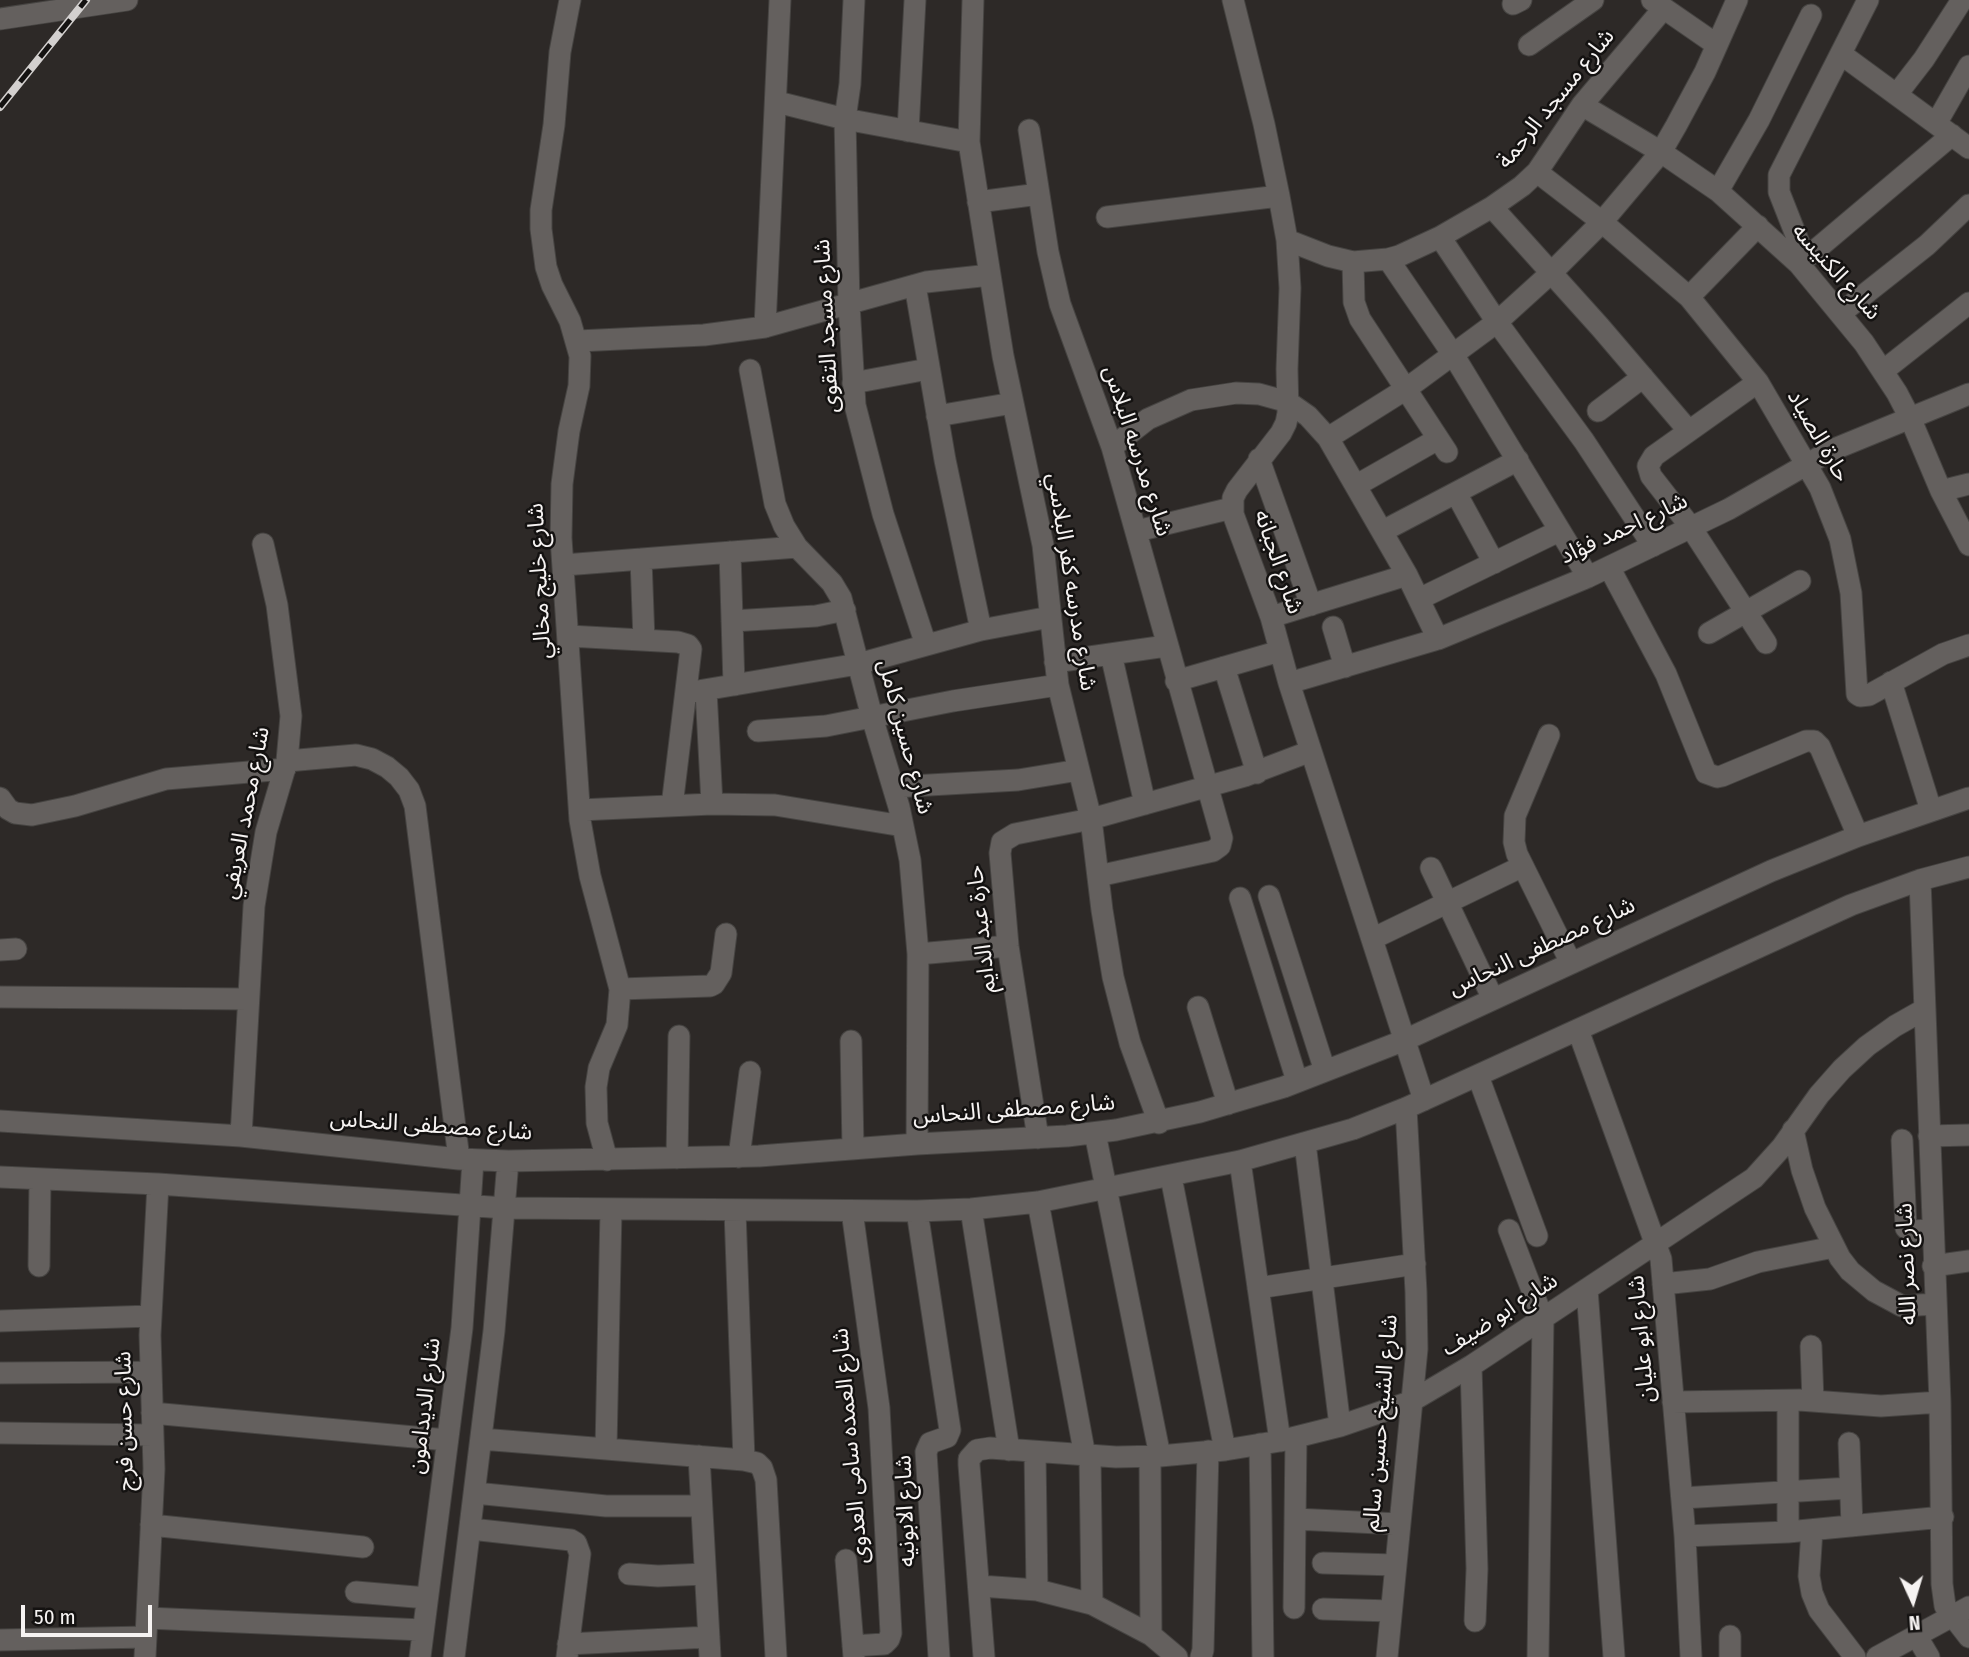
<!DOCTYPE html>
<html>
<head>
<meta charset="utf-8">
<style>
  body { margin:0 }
  #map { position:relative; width:1969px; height:1657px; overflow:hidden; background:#2d2927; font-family:"Fira Sans Condensed",sans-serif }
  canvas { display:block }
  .north { position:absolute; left:1878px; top:1566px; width:70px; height:70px; -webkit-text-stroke:5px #141211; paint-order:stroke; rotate:176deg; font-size:19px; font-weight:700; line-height:28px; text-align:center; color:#f6f3f2 }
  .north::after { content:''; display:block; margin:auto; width:24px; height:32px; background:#f6f3f2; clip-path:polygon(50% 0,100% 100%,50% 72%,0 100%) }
  .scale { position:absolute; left:21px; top:1605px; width:131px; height:32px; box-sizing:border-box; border:4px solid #f6f3f2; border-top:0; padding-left:9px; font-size:21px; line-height:24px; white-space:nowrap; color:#f6f3f2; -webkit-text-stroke:5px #141211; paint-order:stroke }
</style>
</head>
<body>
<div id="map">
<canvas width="1969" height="1657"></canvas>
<div class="north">N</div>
<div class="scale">50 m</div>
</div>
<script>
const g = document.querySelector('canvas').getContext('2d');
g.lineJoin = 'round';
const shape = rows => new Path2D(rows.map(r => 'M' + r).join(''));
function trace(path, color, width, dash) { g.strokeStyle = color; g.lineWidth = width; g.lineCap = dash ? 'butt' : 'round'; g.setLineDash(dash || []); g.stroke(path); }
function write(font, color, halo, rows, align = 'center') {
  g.font = font + ' "Fira Sans Condensed","Noto Sans Arabic",sans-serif'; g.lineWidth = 5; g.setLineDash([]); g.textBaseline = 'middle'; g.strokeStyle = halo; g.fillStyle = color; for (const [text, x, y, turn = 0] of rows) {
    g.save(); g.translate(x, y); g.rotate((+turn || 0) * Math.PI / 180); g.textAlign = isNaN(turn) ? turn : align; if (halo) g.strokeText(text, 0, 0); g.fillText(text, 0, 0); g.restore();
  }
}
const minor = shape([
  [570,0,560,52,554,125,541,210,541,229,546,267,552,285,570,321,580,356,579,386,569,431,562,484,561,538,580,820,590,876,620,989,617,1025,599,1068,596,1087,597,1123,607,1160],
  [854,0,850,84,845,119,849,304,855,405,883,514,926,645],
  [973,0,969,142,990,275,1003,356,1043,545,1058,685,1091,819,1102,910,1113,977,1130,1043,1159,1123],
  [1233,0,1264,124,1279,196,1287,240,1290,288,1287,369,1288,413,1286,423,1281,433,1237,490,1233,498,1233,514,1271,617,1289,683,1424,1100],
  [1652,0,1717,45],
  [1513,4,1521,0],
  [0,19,127,0],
  [1529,45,1593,0],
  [1841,54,1969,148],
  [1897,94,1924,59,1962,0],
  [777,102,845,119,969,142],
  [1582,105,1661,152,1718,191,1799,264,1864,343,1897,393,1911,420,1941,491,1969,545],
  [1937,122,1969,66],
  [1029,130,1048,252,1060,304,1112,447,1222,838,1220,846,1213,851,1098,876],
  [908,131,915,0],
  [1537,172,1602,222,1689,297,1758,382,1820,488,1840,539,1851,593,1857,694,1860,696,1869,695,1943,654,1969,645],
  [1718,191,1759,120,1811,15],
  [978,202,1039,194],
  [1492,207,1600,327,1688,430],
  [1107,217,1279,196],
  [1440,237,1497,322,1584,441,1653,546],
  [1287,240,1328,256,1353,262,1388,259,1399,256,1440,237,1492,207,1522,186,1537,172,1582,105,1663,9],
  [1805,258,1779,192,1779,175,1868,0],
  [1388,259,1454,356,1588,577],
  [1353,262,1354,302,1360,319,1447,452],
  [1799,264,1952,135],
  [915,285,945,460,981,630],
  [1689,297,1758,226],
  [1841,313,1927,245,1969,205],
  [765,327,780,0],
  [578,341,704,335,765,327,926,282,990,275],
  [750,370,775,504,784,526,797,547,832,583,841,598,872,717,899,807,910,860,918,954,917,1144],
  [1883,371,1969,303],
  [1758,382,1654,456,1648,466,1651,476,1690,526,1766,643],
  [853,383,928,369],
  [1598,411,1643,377],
  [937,416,1013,403],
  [1328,438,1406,389,1497,322,1551,273,1602,222,1661,152,1676,126,1705,72,1737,0],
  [1112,447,1148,419,1191,400,1236,393,1259,394,1288,402,1308,416,1328,438,1407,575,1438,639],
  [1259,459,1311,605],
  [1357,485,1438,439],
  [1941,491,1969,484],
  [1456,493,1494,563],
  [1137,531,1232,508],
  [1383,531,1518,460],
  [730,552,734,685],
  [641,559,644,640],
  [564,565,797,547],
  [1609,567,1666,674,1706,773,1717,777,1722,776,1806,741,1814,741,1820,747,1858,836],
  [1419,599,1559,531],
  [1271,617,1407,575],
  [732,621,816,616,845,610],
  [1333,627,1345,667],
  [1709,633,1800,581],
  [569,636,678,642,688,645,691,649,672,806],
  [1111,654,1145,804],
  [1055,662,1166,646],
  [1224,667,1257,773],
  [1176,681,1280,651],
  [1891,682,1931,810],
  [1289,683,1438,639,1588,577,1729,509,1832,450,1969,394],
  [706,690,712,804],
  [686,693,858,664,981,630,1050,617],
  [758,731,826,726,953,701,1058,685],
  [1549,735,1515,816,1514,842,1517,854,1571,963],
  [287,761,356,755,372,759,387,767,399,777,409,790,415,806,459,1159],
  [894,787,1018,780,1079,770],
  [0,798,8,809,15,813,32,815,75,806,166,779,285,769],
  [580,810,712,804,775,805,903,826],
  [1431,868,1493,999],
  [1920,880,1940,1402,1942,1584,1945,1606,1969,1637],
  [1269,896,1325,1071],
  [1240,898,1297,1081],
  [1372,939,1523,866],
  [0,950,16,949],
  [918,954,1008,946],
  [620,989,710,986,714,984,721,973,726,934],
  [0,997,248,999],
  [1198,1007,1228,1104],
  [1578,1030,1661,1259,1685,1536,1691,1657],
  [851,1041,853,1149],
  [1478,1076,1537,1236],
  [0,1121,241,1136,459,1159,508,1161,759,1156,917,1144,1067,1136,1116,1130,1200,1112,1284,1087,1405,1040,1771,871,1858,836,1969,798],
  [1793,1130,1802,1170,1815,1208,1840,1258,1850,1271,1874,1291,1902,1306,1935,1304],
  [1095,1133,1160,1456],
  [241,1136,254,906,266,832,287,761,291,716,277,605,263,544],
  [1929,1136,1969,1135],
  [1038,1138,1008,946,1000,853,1002,842,1015,834,1091,819,1245,776,1311,751],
  [1902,1140,1906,1228,1910,1231,1932,1230],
  [1305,1143,1340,1426],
  [739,1157,750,1072],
  [677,1158,679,1036],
  [1240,1161,1280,1441],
  [0,1177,158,1184,505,1208,917,1211,971,1209,1038,1202,1240,1161,1353,1129,1406,1108,1851,905,1920,880,1969,867],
  [1171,1177,1225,1450],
  [1038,1202,1085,1456],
  [971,1209,1009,1450],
  [735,1211,744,1460],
  [852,1211,879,1408,891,1633,889,1639,884,1644,853,1646],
  [917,1211,950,1430,947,1437,930,1443,926,1452,939,1657],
  [1509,1230,1543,1319,1538,1657],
  [39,1266,40,1179],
  [1933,1266,1969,1261],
  [1663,1284,1710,1279,1758,1262,1834,1247],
  [1258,1288,1415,1264],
  [1587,1289,1614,1657],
  [0,1321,151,1316],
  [1811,1346,1813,1401],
  [1471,1366,1477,1569,1475,1621],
  [0,1373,151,1372],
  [1788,1401,1788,1532],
  [1673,1402,1799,1400,1881,1406,1940,1402],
  [152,1413,447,1440],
  [0,1433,153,1435],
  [481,1439,744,1460,757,1463,762,1468,766,1480,776,1657],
  [1849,1443,1852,1526],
  [1260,1444,1263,1657],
  [606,1449,611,1210],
  [1035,1453,1037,1590],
  [699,1456,710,1657],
  [1150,1456,1151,1635],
  [1090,1457,1092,1604],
  [475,1493,606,1506,701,1506],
  [1682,1498,1850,1488],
  [1295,1519,1399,1524],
  [151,1525,363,1547],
  [471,1529,571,1540,576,1543,580,1554,567,1657],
  [1812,1530,1809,1576,1812,1593,1819,1610,1855,1657],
  [1685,1536,1788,1532,1943,1517],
  [846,1560,854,1657],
  [1323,1563,1396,1565],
  [629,1574,658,1576,705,1574],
  [980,1586,1037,1590,1092,1604,1151,1635,1177,1657],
  [356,1592,427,1598],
  [1294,1608,1296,1437],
  [1323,1609,1391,1611],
  [147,1618,423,1630],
  [1916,1635,1929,1657],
  [1730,1636,1730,1657],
  [0,1640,146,1637],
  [568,1644,709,1637],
  [145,1657,154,1469,150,1335,158,1184],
  [420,1657,462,1328,473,1160],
  [454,1657,494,1331,508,1161],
  [984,1657,969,1465,969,1459,977,1450,990,1448,1116,1457,1160,1456,1225,1450,1280,1441,1340,1426,1410,1402,1471,1366,1754,1178,1782,1147,1819,1095,1842,1069,1867,1046,1895,1026,1925,1009],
  [1201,1657,1203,1650,1208,1451],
  [1387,1657,1417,1349,1416,1292,1406,1108],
  [1877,1657,1969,1607]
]);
trace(minor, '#464442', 23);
trace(minor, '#64605e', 21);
const rail = shape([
  [0,107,86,0]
]);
trace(rail, '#d3d0cf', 8);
trace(rail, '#141211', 5, [16]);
write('23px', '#f6f3f2', '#141211', [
  ["شارع مسجد الرحمة",1556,99,-51],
  ["شارع الكنيسه",1836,272,48],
  ["شارع مسجد التقوى",827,326,-93],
  ["حارة الصياد",1818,436,60],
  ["شارع مدرسه البلاس",1137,451,72],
  ["شارع احمد فؤاد",1624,529,-25],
  ["شارع الجبانه",1278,562,71],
  ["شارع خليج مخالي",540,581,-93],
  ["شارع مدرسه كفر البلاسي",1071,582,81],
  ["شارع حسين كامل",905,737,75],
  ["شارع محمد العريفي",246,813,-79],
  ["حارة عبد الدايم",982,929,-96],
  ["شارع مصطفى النحاس",1542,947,-25],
  ["شارع مصطفى النحاس",1014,1110,-4],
  ["شارع مصطفى النحاس",431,1126,4],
  ["شارع نصر الله",1907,1264,-92],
  ["شارع ابو ضيف",1500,1315,-33],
  ["شارع ابو عليان",1642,1339,-95],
  ["شارع الديدامون",425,1406,-83],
  ["شارع حسن فرج",125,1421,-91],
  ["شارع الشيخ حسين سالم",1381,1423,-85],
  ["شارع العمده سامى العدوى",851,1446,-95],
  ["شارع الابونيه",906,1511,-92]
]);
</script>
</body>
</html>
